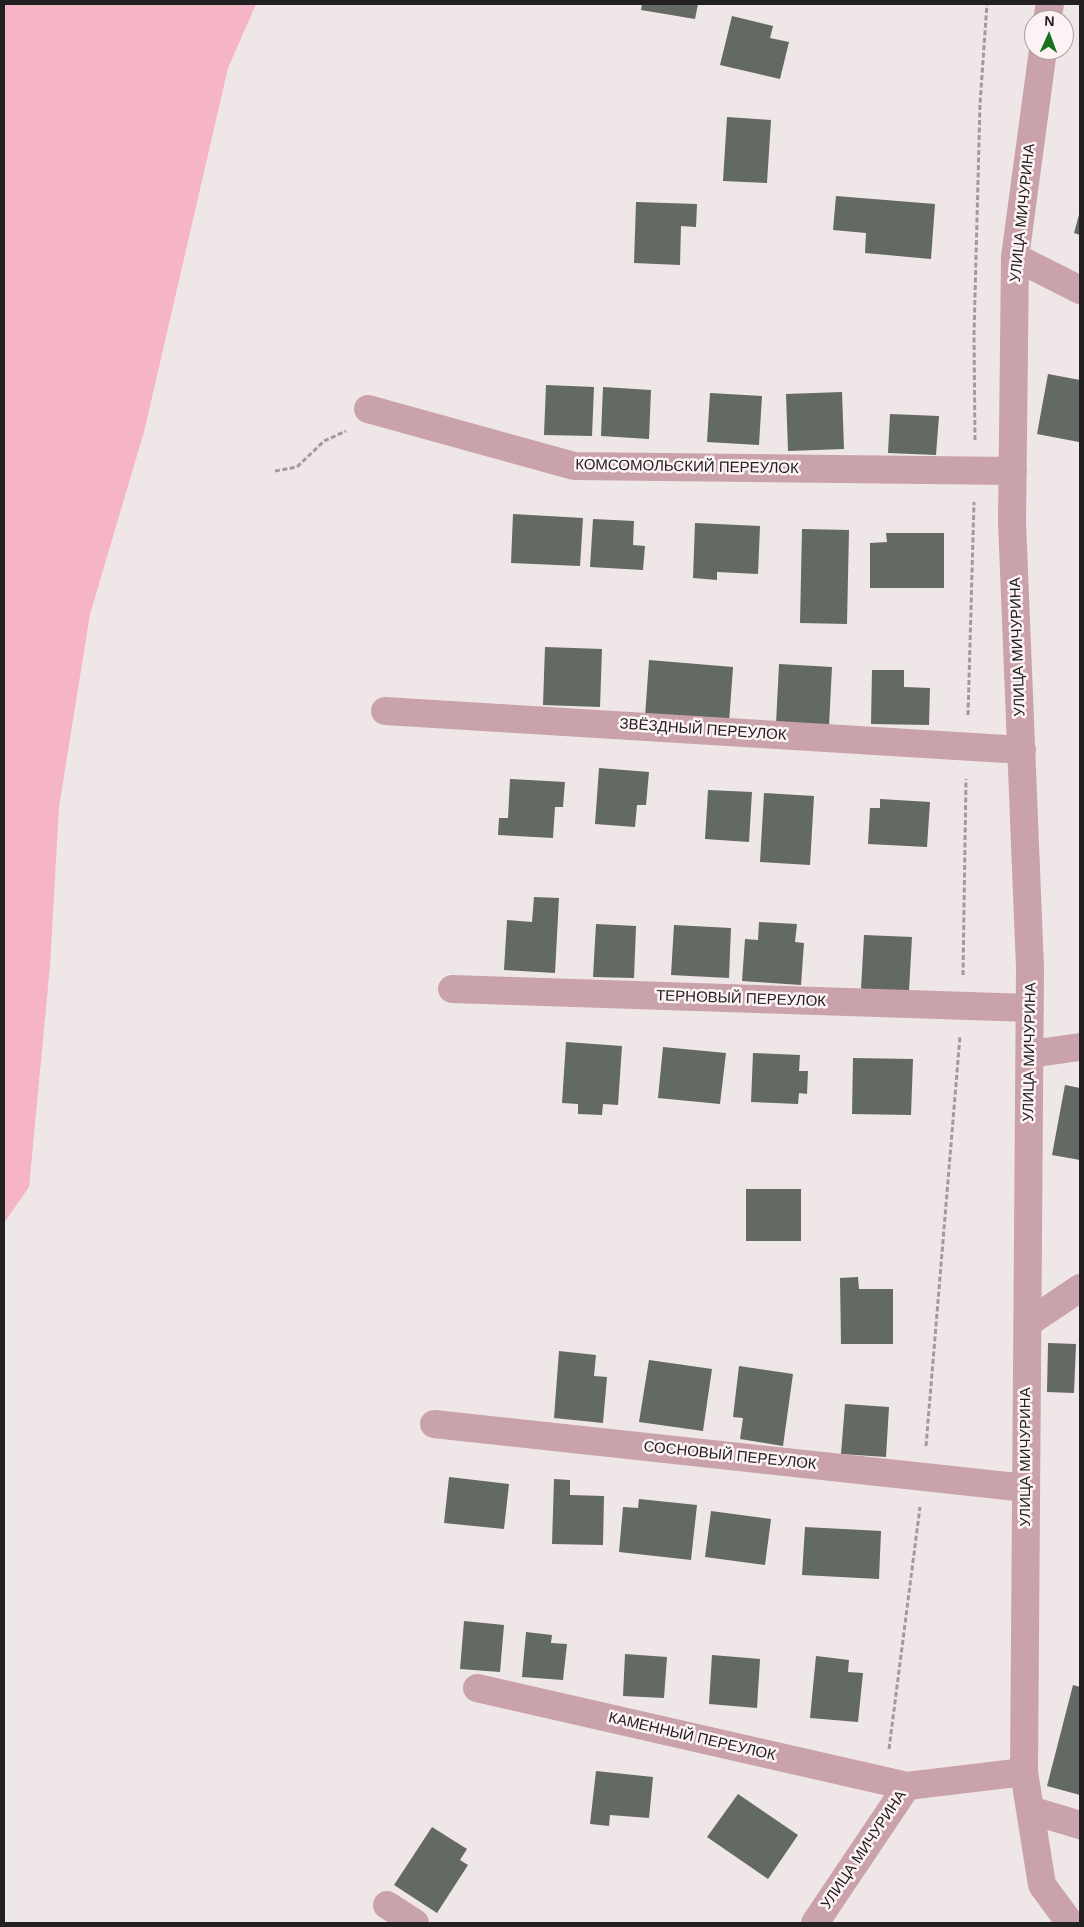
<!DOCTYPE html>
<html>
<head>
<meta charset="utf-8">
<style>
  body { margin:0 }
  #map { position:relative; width:1084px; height:1927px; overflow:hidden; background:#efe6e8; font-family:Helvetica,sans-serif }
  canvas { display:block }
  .frame { position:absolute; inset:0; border:5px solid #232021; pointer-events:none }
  .north { position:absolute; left:1024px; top:10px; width:50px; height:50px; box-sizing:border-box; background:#fdf3f5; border:1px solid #a69fa0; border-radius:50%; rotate:2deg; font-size:14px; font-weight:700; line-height:20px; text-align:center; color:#232021 }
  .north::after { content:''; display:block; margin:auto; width:18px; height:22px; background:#18711e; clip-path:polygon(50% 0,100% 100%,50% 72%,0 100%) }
</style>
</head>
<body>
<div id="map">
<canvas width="1084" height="1927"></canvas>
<div class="frame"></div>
<div class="north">N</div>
</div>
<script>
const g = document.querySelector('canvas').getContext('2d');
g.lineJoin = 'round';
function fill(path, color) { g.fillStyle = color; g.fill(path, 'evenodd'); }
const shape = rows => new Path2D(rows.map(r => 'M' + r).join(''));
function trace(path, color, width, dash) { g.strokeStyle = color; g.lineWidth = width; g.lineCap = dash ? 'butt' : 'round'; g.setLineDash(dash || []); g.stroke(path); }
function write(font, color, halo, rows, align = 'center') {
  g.font = font + ' Helvetica,sans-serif'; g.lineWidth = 5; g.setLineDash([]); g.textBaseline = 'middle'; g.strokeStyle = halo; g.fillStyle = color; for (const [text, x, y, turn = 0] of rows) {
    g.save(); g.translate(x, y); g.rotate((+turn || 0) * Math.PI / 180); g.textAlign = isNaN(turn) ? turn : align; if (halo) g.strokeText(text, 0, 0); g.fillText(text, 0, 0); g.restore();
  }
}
fill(shape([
  [4,4,256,4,228,68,144,432,90,614,59,807,50,966,29,1187,4,1223]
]), '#f6b5c4');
fill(shape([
  [642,4,698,4,695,19,641,10],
  [732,16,773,26,770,38,789,42,780,79,720,65],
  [727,117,771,120,767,183,723,181],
  [836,196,935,204,931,259,865,253,866,233,833,230],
  [636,202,697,204,696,227,681,226,680,265,634,263],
  [1080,211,1080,235,1074,233],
  [1048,374,1080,380,1079,442,1037,434],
  [546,385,594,387,592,436,544,435],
  [603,387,651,390,649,439,601,436],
  [842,392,844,449,788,451,786,394],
  [710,393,762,396,759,445,707,442],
  [890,414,939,416,936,455,888,453],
  [513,514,583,518,580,566,511,563],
  [593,519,634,521,633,545,645,546,643,570,590,567],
  [695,523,760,526,758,574,717,572,717,580,693,578],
  [802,529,849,530,847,624,800,623],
  [886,533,944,533,944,588,870,588,870,543,887,542],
  [545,647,602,649,600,707,543,705],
  [649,660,733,667,729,723,645,717],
  [779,664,832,667,829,726,776,724],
  [872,670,904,670,904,687,930,688,929,725,871,724],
  [599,768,649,772,646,805,637,805,635,827,595,824],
  [510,779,565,782,563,807,555,807,553,838,498,835,499,818,508,818],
  [708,790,752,792,749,842,705,839],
  [764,793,814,796,810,865,760,862],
  [880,799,930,802,927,847,868,844,870,808,880,808],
  [534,897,559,898,555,973,504,970,507,920,532,922],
  [759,922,797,924,795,942,804,943,801,985,742,981,745,939,758,940],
  [596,924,636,926,634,978,593,977],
  [674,925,731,928,729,978,671,975],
  [864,935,912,937,909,991,861,989],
  [566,1042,622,1046,618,1105,603,1104,602,1115,578,1114,578,1104,562,1103],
  [663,1047,726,1053,720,1104,658,1098],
  [753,1053,800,1055,799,1071,808,1071,807,1094,799,1093,798,1104,751,1102],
  [853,1058,913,1059,911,1115,852,1114],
  [1065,1085,1080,1088,1080,1160,1052,1155],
  [746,1189,801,1189,801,1241,746,1241],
  [858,1277,859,1289,893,1289,893,1344,841,1344,840,1278],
  [1048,1343,1076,1344,1074,1393,1047,1392],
  [559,1351,596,1355,594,1376,607,1377,603,1423,554,1418],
  [649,1360,712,1369,703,1431,639,1422],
  [739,1366,793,1374,783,1446,740,1439,743,1418,733,1417],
  [845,1404,889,1407,886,1457,841,1454],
  [449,1477,509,1484,504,1529,444,1523],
  [554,1479,570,1480,570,1495,604,1496,603,1545,552,1544],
  [639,1499,697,1505,691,1560,619,1552,623,1507,638,1508],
  [711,1511,771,1519,765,1565,705,1557],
  [805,1527,881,1531,879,1579,802,1575],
  [464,1621,504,1625,500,1672,460,1669],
  [526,1632,552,1635,551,1643,567,1644,563,1680,522,1677],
  [625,1654,667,1657,664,1698,623,1696],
  [712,1655,760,1659,757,1708,709,1704],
  [816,1656,849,1660,848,1672,863,1673,858,1722,810,1718],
  [1073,1685,1080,1687,1080,1795,1047,1786],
  [596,1771,653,1777,649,1818,610,1815,609,1826,590,1824],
  [738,1794,798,1835,768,1879,707,1837],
  [432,1827,467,1849,460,1860,468,1865,437,1913,394,1885]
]), '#636963');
trace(shape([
  [975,440,974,335,980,104,987,4],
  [275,471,297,467,324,441,346,431],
  [968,715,974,502],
  [963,975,966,779],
  [926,1446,960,1036],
  [889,1749,920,1507]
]), '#a29b9c', 3, [5, 2.5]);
trace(shape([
  [1047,20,1050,4],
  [1043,50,1015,257,1012,522,1030,968,1024,1772,1042,1885,1070,1923],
  [1015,257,1080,290],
  [368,409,574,466,1013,471],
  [385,711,1022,750],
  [452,989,1030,1008],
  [1030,1054,1080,1047],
  [1028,1323,1080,1288],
  [434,1424,1026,1488],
  [477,1688,907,1786],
  [1030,1810,1080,1825],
  [387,1905,415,1923],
  [815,1923,907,1786,1024,1772]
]), '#caa2ab', 28);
write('15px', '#232021', '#fdf3f5', [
  ["УЛИЦА МИЧУРИНА",1023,213,-84],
  ["КОМСОМОЛЬСКИЙ ПЕРЕУЛОК",687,467,1],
  ["УЛИЦА МИЧУРИНА",1018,647,-92],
  ["ЗВЁЗДНЫЙ ПЕРЕУЛОК",703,730,4],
  ["ТЕРНОВЫЙ ПЕРЕУЛОК",741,999,2],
  ["УЛИЦА МИЧУРИНА",1030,1052,-89],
  ["СОСНОВЫЙ ПЕРЕУЛОК",730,1456,6],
  ["УЛИЦА МИЧУРИНА",1026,1457,-90],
  ["КАМЕННЫЙ ПЕРЕУЛОК",692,1737,13],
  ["УЛИЦА МИЧУРИНА",864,1850,-56]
]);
</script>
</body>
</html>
